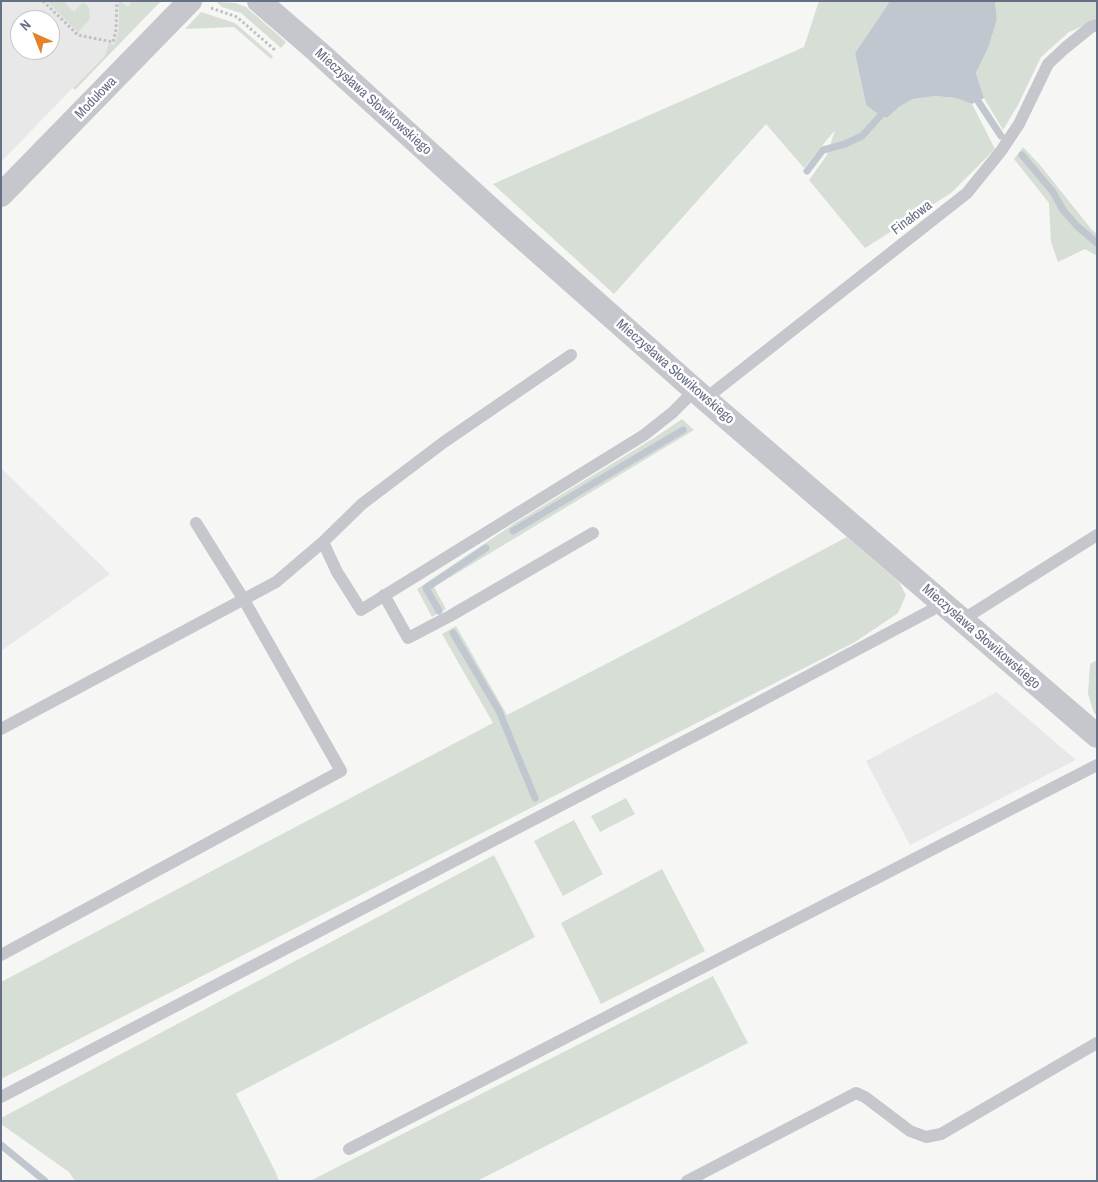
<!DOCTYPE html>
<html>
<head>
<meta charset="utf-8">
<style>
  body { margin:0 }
  #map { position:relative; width:1098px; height:1182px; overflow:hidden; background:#f6f7f4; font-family:"Archivo Narrow",sans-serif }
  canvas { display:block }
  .frame { position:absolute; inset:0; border:2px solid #667085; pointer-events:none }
  .north { position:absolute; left:10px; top:10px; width:50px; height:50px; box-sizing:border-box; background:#fff; border:1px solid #c2c6ce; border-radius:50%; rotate:316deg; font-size:14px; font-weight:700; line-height:20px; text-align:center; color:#667085 }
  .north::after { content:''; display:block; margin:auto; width:18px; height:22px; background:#e48227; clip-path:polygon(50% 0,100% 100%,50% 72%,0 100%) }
</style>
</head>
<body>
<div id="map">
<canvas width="1098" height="1182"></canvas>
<div class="frame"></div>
<div class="north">N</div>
</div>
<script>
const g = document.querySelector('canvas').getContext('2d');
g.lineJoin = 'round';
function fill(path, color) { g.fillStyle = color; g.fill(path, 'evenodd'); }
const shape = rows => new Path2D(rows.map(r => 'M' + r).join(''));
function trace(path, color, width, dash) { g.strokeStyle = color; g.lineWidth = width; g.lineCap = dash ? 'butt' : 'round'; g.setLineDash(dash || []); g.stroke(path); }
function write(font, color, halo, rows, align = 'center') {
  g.font = font + ' "Archivo Narrow",sans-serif'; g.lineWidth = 5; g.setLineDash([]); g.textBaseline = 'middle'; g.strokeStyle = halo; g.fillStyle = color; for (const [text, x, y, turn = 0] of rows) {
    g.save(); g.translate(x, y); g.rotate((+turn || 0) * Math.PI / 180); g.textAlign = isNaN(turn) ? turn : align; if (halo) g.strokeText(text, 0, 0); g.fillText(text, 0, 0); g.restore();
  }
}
fill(shape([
  [1,1,149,1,150,8,1,162],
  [20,20,50,20,50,50,20,50],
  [1,468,110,574,1,651],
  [997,692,1076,760,910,845,866,761]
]), '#e7e8e7');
fill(shape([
  [47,1,63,1,74,12,81,4,85,3,89,8,90,19,78,32],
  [119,1,128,7,132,1,161,1,75,90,73,88,105,55,109,43,113,45,115,43,119,30],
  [819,1,890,1,855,53,866,105,875,112,887,118,899,107,913,99,935,96,956,98,972,104,995,149,951,193,865,248,809,180,827,155,835,130,804,168,766,124,614,294,493,184,804,47],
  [995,1,1097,1,1097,20,1069,32,1041,57,1018,105,1003,130,984,98,976,73,989,46,997,19],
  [217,2,235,3,246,7,286,42,281,48,241,13,222,7],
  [201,12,235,23,273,56,271,59,234,27,185,29],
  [1023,147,1040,165,1092,230,1097,234,1097,256,1085,249,1058,262,1051,242,1049,203,1014,159],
  [682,419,694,430,434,587,446,609,432,617,417,589,515,523,654,438],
  [847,537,899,582,906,595,898,613,855,642,1,1079,1,982,493,723,442,634,456,626,507,715,664,634],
  [1097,660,1097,716,1094,713,1088,694,1090,664],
  [626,798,635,814,600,832,591,816],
  [574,820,603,874,563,896,534,841],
  [494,855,535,937,236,1094,275,1171,279,1181,75,1181,69,1172,1,1124,1,1118],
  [662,869,705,951,601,1004,561,923],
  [713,976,748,1043,477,1181,310,1181]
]), '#d6ded5');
fill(shape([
  [890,1,995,1,997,19,989,46,976,73,984,98,972,104,956,98,935,96,913,99,899,107,887,118,875,112,866,105,855,53]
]), '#c1c7ce');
trace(shape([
  [978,101,1001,136],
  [1022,155,1053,192,1063,210,1078,227,1097,243],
  [807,171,823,150,845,144,862,136,881,115],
  [513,531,683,430],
  [439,611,426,588,486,548],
  [453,633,499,711,535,798],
  [1,1145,45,1181]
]), '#c1c7ce', 7);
trace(shape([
  [43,1,78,35,113,42,116,30,117,1],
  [211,8,237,17,276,51]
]), '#bfc0c3', 3, [2.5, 2.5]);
trace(shape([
  [705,399,967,193,1001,151,1019,124,1048,64,1065,48,1091,27,1097,25],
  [323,542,362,504,444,442,571,355],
  [384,595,408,638,450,616,593,533],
  [962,620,1097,535],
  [1,729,276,582,323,542,337,572,361,610,644,435,672,413,695,390],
  [1,955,341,771,244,600,196,523],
  [1,1097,725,720,943,604],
  [349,1149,1097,765],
  [687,1181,856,1093,865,1097,910,1131,926,1137,941,1134,1097,1043]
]), '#c5c7cc', 12);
trace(shape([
  [259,1,317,51,506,223,705,399,1097,736],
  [1,195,190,1]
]), '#c5c7cc', 24);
write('14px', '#667085', '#fff', [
  ["Modułowa",96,98,-46],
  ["Mieczysława Słowikowskiego",373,102,42],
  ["Finałowa",912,218,-37],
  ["Mieczysława Słowikowskiego",675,372,41],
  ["Mieczysława Słowikowskiego",981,637,41]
]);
</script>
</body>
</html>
